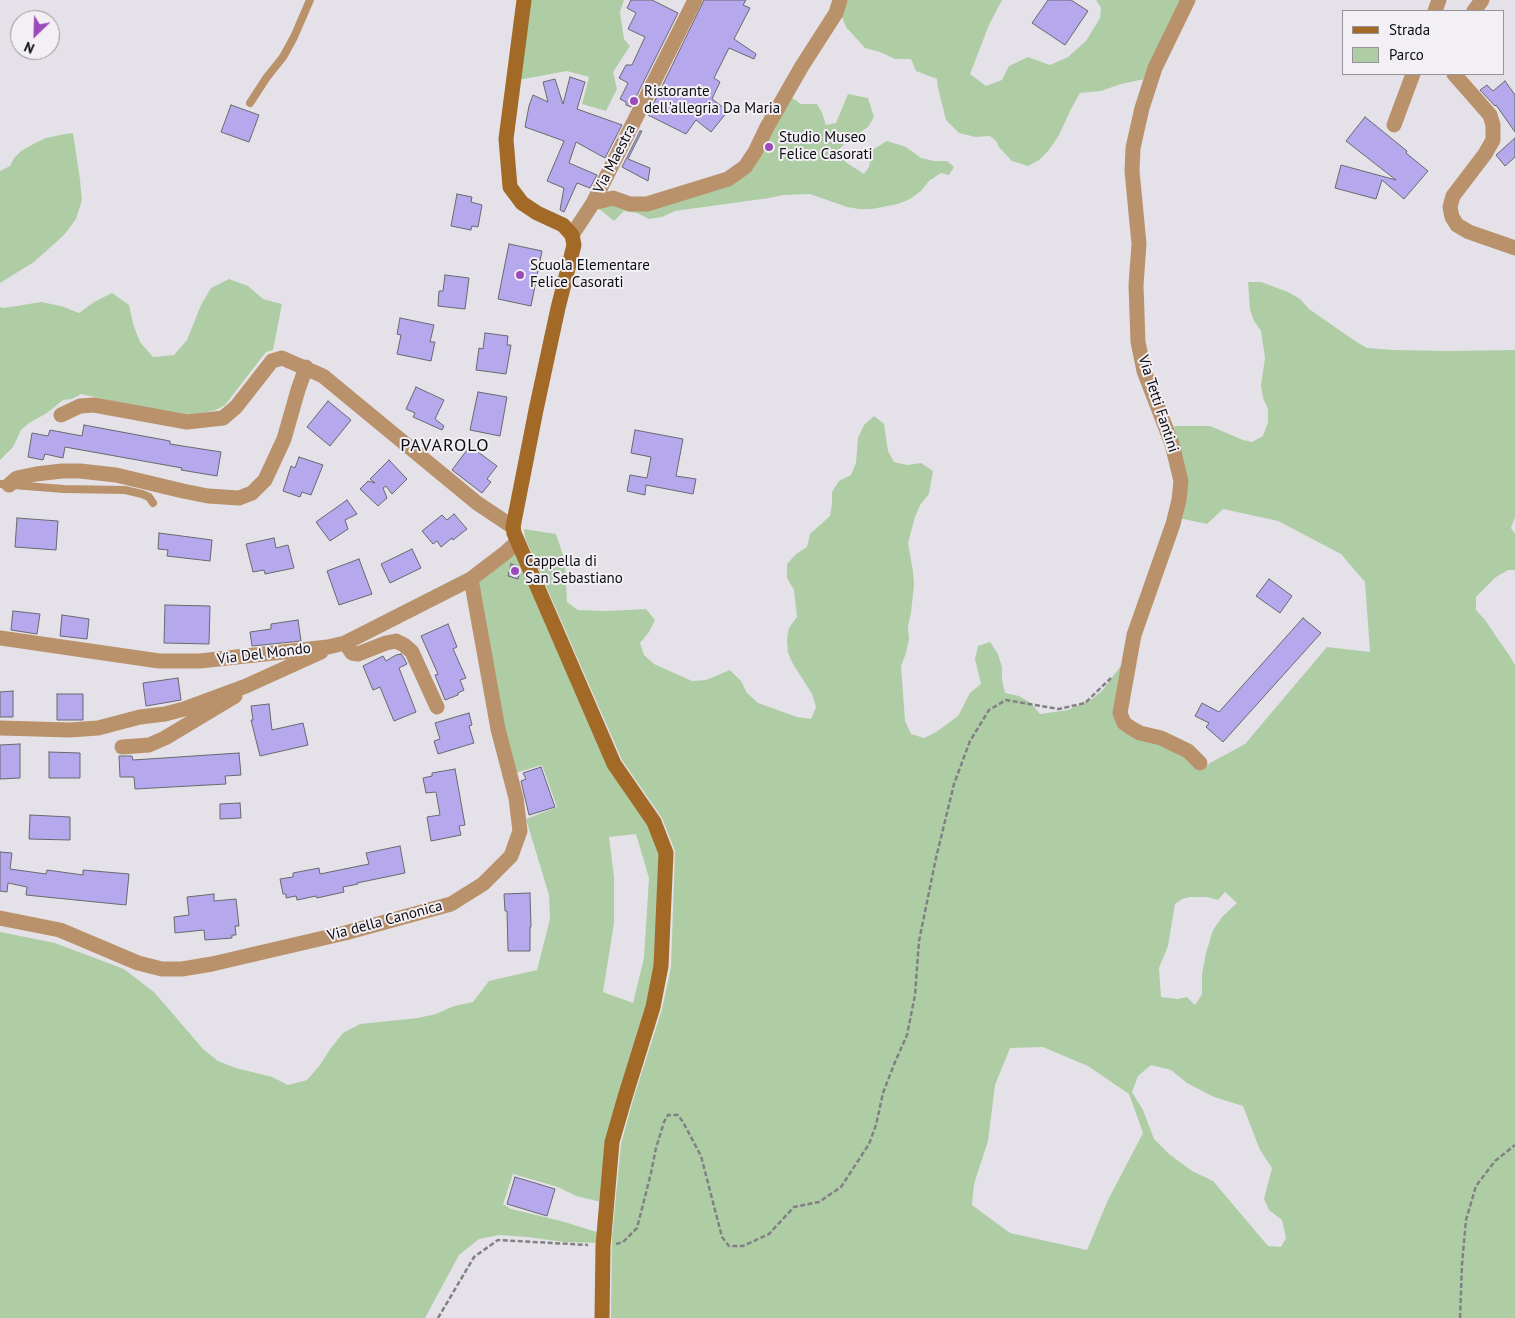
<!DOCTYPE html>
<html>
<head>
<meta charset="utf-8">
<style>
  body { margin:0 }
  #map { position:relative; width:1515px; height:1318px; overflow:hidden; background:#e4e2e8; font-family:"PT Sans",sans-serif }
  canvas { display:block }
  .legend { position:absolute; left:1342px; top:10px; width:162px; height:65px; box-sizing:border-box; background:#f2eff5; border:1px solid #969499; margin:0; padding:6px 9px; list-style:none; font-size:15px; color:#0d0c0e }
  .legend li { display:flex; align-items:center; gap:10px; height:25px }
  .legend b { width:25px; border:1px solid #969499 }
  .north { position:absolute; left:10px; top:10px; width:50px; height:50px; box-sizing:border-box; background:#f2eff5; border:1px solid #969499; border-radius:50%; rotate:204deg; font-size:14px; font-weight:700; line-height:20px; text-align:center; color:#0d0c0e }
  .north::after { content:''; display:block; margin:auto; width:18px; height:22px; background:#9c4ab9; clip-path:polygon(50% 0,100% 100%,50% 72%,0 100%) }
</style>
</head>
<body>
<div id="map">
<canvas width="1515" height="1318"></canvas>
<ul class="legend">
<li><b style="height:6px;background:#a26927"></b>Strada</li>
<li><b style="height:14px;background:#afcda5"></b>Parco</li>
</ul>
<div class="north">N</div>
</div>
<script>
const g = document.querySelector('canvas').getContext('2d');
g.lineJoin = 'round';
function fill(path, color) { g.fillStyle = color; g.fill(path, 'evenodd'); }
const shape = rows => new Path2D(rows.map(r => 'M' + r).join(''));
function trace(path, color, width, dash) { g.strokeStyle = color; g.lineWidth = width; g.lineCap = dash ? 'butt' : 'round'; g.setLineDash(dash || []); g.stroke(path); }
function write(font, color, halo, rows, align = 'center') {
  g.font = font + ' "PT Sans",sans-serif'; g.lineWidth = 4; g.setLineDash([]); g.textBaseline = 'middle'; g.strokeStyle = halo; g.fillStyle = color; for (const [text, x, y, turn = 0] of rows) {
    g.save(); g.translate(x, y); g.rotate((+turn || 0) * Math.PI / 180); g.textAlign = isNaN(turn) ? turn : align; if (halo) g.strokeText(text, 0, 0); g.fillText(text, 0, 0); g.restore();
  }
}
fill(shape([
  [528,0,624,0,620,12,624,39,630,46,613,72,617,89,606,111,582,104,589,77,567,71,518,80],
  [843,0,1002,0,989,25,970,74,986,86,1002,80,1009,66,1028,57,1050,65,1068,57,1086,41,1100,18,1101,8,1096,0,1186,0,1149,78,1121,84,1101,91,1080,93,1071,109,1059,135,1049,150,1039,160,1028,166,1012,161,998,146,997,142,990,136,975,137,959,133,946,120,938,88,937,79,916,71,911,59,895,59,880,52,865,48,846,27,839,10],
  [848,94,868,98,874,117,868,127,846,142,836,153,847,163,864,174,869,167,872,150,887,141,906,147,921,158,934,161,947,161,954,167,949,175,941,173,929,181,921,191,910,199,898,204,872,209,859,209,847,207,810,194,783,195,769,198,675,211,662,217,649,219,637,213,624,211,614,221,596,206,613,201,630,206,729,181,791,97,801,104,817,104,822,113,826,125,836,123],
  [73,133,80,180,82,200,76,219,64,235,34,262,0,283,0,171,10,166,14,158,21,151,37,142,46,138,65,134],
  [229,279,248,286,263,299,282,304,273,350,266,352,225,405,216,410,192,415,172,414,81,394,72,399,63,400,47,413,29,423,21,430,13,447,0,460,0,307,4,308,41,302,61,306,79,313,94,302,112,293,129,305,133,324,140,342,153,357,174,355,187,340,201,305,211,288],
  [1248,282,1261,282,1288,292,1300,299,1309,309,1355,341,1367,348,1394,350,1447,351,1515,350,1515,517,1511,528,1515,534,1515,570,1508,570,1496,577,1476,597,1476,610,1485,620,1509,655,1515,665,1515,1318,611,1318,612,1237,621,1144,633,1100,662,1009,671,967,675,851,662,818,622,760,525,538,524,529,556,534,565,561,567,602,578,610,606,611,646,609,655,620,649,632,640,643,644,655,654,664,692,681,706,680,730,670,741,681,747,693,758,703,797,717,811,719,816,707,812,694,793,664,788,653,787,640,789,628,797,617,794,590,787,578,787,564,796,554,807,547,810,534,830,516,832,504,832,492,839,481,851,475,856,463,858,438,864,425,874,416,884,424,888,451,894,462,907,465,921,463,933,471,929,494,920,505,915,517,908,543,913,571,914,585,911,613,908,626,909,639,906,653,901,666,905,721,911,734,924,738,936,732,958,716,970,693,981,684,975,659,978,646,990,642,998,654,1002,667,1002,680,1005,693,1019,696,1031,703,1040,714,1068,710,1092,699,1102,691,1123,663,1114,713,1159,743,1184,756,1203,770,1210,763,1245,744,1327,647,1370,652,1365,582,1341,554,1278,521,1223,509,1207,524,1179,518,1176,441,1174,426,1210,426,1243,440,1252,442,1263,436,1268,422,1268,409,1263,398,1261,385,1265,358,1261,331,1254,321,1250,309],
  [1225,892,1237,903,1222,917,1213,930,1206,953,1202,974,1202,994,1195,1005,1187,997,1178,999,1161,997,1159,968,1168,946,1175,904,1182,899,1190,897,1207,897,1218,900],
  [1043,1047,1088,1066,1129,1094,1143,1133,1108,1200,1087,1250,1010,1233,972,1205,974,1184,988,1141,995,1085,1010,1048],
  [1151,1065,1171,1070,1187,1083,1214,1097,1243,1106,1260,1150,1272,1168,1264,1199,1269,1210,1282,1220,1286,1238,1281,1247,1268,1246,1213,1181,1192,1171,1169,1154,1154,1139,1143,1110,1132,1092,1138,1076],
  [516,547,547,620,652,824,663,853,659,967,605,1140,601,1202,576,1196,558,1187,513,1174,503,1204,511,1209,561,1221,600,1233,600,1243,564,1242,528,1237,499,1235,479,1239,459,1255,425,1318,0,1318,0,932,55,943,124,969,155,993,203,1049,218,1061,236,1068,272,1077,288,1085,307,1080,320,1065,331,1048,343,1033,360,1024,418,1018,436,1014,454,1006,473,1002,489,981,537,970,550,919,549,895,526,819,557,807,542,765,512,774,473,582],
  [636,834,649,878,644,958,633,1003,603,992,614,923,614,877,609,837]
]), '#afcda5');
const building = shape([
  [631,0,652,0,678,13,631,107,626,105,626,102,620,99,628,83,619,78,626,65,632,65,645,37,628,29,636,13,627,8,631,0],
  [704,0,746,0,743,5,750,8,734,39,756,54,754,59,729,48,714,78,720,82,712,99,728,111,711,132,696,120,686,134,648,115,704,0],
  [1048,0,1071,0,1088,11,1065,45,1032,23,1048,0],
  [570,77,585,82,577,109,622,125,605,158,576,142,569,163,597,175,590,188,577,183,564,212,560,210,564,188,547,181,564,141,525,127,529,106,533,95,548,102,543,82,555,79,563,104,570,77],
  [1505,81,1515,95,1515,132,1496,105,1495,106,1480,90,1487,85,1493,91,1505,81],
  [231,105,259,115,249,142,221,132,231,105],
  [1365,117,1407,151,1406,153,1428,171,1404,199,1382,180,1376,199,1335,188,1341,165,1396,180,1346,141,1365,117],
  [640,131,642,131,628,159,650,168,648,181,622,167,640,131],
  [1515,138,1515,157,1505,166,1496,155,1515,138],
  [457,194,472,197,471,202,482,205,478,227,472,226,471,230,451,226,457,194],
  [509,244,542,251,531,306,498,299,509,244],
  [445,275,469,278,465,309,438,306,439,291,443,291,445,275],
  [400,318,434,325,430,342,435,342,431,361,397,354,401,335,397,334,400,318],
  [485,333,508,336,507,345,511,345,506,374,476,370,479,348,483,349,485,333],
  [416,387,444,400,435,419,444,426,442,430,413,417,415,413,406,409,416,387],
  [478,392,507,397,500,436,470,430,478,392],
  [328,401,351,420,330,446,307,427,328,401],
  [84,425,170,441,170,444,221,452,217,476,181,470,182,468,65,447,63,458,45,454,43,460,28,457,32,433,48,436,50,430,82,436,84,425],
  [635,430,683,439,676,476,696,479,693,494,646,485,645,495,627,491,630,475,647,478,651,457,631,453,635,430],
  [470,446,497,466,487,479,491,482,482,493,452,470,470,446],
  [299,457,323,465,311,495,302,492,300,497,283,491,291,466,295,468,299,457],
  [389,460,407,479,392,494,386,486,383,488,387,498,378,506,360,489,368,481,375,483,370,479,389,460],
  [347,500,357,514,345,520,348,529,330,541,316,522,347,500],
  [454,514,467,529,453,540,452,538,441,547,437,541,433,544,422,531,442,515,447,520,454,514],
  [17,518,58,521,56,550,15,547,17,518],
  [159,533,212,540,210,561,167,556,168,550,158,549,159,533],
  [274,538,276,548,288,545,294,568,265,574,264,570,253,572,246,544,274,538],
  [412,549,421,568,390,583,381,564,412,549],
  [359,559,372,594,339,605,327,571,359,559],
  [511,564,518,566,520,571,518,579,508,576,511,564],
  [1269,579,1292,596,1280,613,1256,596,1269,579],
  [165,605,210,606,209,644,164,643,165,605],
  [13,611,40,614,37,634,11,630,13,611],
  [62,615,89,619,87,639,60,636,62,615],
  [1303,618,1321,633,1223,742,1206,727,1209,723,1195,716,1202,703,1219,712,1303,618],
  [298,620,301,641,252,646,250,632,271,629,271,624,298,620],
  [448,624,457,647,453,649,466,678,460,680,464,690,458,693,458,695,445,700,435,675,438,674,421,636,448,624],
  [401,654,404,658,407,664,399,668,416,712,394,721,380,687,373,690,363,666,383,656,386,661,396,655,401,654],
  [178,678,181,700,146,706,143,683,178,678],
  [13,691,13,717,0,717,0,692,13,691],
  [57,694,83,694,83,720,57,720,57,694],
  [269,704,272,730,303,723,308,745,260,756,251,720,253,720,251,706,269,704],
  [469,713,472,725,469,726,474,743,438,754,434,741,440,739,435,723,469,713],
  [20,744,20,778,0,779,0,745,20,744],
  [49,752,80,753,80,778,49,778,49,752],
  [239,753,241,775,225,776,226,784,135,789,134,777,120,777,119,756,132,756,133,760,239,753],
  [541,767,555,807,529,815,521,781,526,779,523,773,541,767],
  [455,769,465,825,459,826,461,835,431,841,427,817,440,815,436,792,426,793,423,778,432,776,432,773,455,769],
  [240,803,241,818,220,819,220,804,240,803],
  [30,815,70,817,70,840,29,839,30,815],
  [400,846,405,873,357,883,358,884,343,887,344,892,317,898,316,896,297,900,296,896,286,898,286,894,283,894,280,879,293,877,293,873,319,868,320,874,369,864,366,853,400,846],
  [0,852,12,853,10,869,46,874,47,870,83,875,83,870,129,874,126,905,26,895,27,887,8,883,7,892,0,891,0,852],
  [530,893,531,927,530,927,530,951,508,951,507,911,505,911,504,894,530,893],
  [214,894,214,901,236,899,239,926,235,926,236,935,232,935,232,938,205,940,204,930,175,933,174,917,189,915,187,897,214,894],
  [515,1177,555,1189,547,1216,507,1204,515,1177]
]);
fill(building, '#b6a8ed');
trace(building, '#69686d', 1);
trace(shape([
  [616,1244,623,1242,637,1228,651,1173,656,1148,664,1122,668,1115,678,1115,683,1122,701,1156,722,1237,729,1246,743,1246,769,1234,794,1207,819,1202,841,1187,869,1144,876,1125,883,1093,895,1062,907,1035,915,995,919,941,936,858,954,784,970,741,989,710,1006,700,1059,709,1085,703,1111,678],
  [438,1318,474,1257,498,1240,588,1245],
  [1460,1318,1462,1264,1466,1220,1476,1186,1495,1161,1515,1145]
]), '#828085', 2.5, [5, 2.5]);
trace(shape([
  [250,103,267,77,283,57,294,37,310,0],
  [0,484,64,489,125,490,142,494,149,497,153,503]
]), '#b9926b', 8);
trace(shape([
  [1188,0,1155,68,1142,108,1133,148,1132,171,1139,244,1136,285,1138,342,1144,371,1172,444,1181,481,1179,500,1173,524,1134,635,1120,713,1124,723,1131,728,1140,733,1161,738,1188,751,1200,763],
  [1435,11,1439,0],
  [1474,11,1482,0],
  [1454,74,1490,115,1493,125,1493,140,1485,154,1453,196,1450,207,1452,217,1457,225,1469,232,1515,248],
  [1394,125,1413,74],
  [593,203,613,198,630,204,647,204,728,179,745,167,755,152,767,127,802,66,836,13,840,0],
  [572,235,593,203,695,0],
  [61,415,80,406,94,405,187,422,223,418,236,407,272,361,282,358,323,376,477,503,513,527],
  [9,485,17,478,36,474,62,471,80,471,116,475,183,491,208,496,239,498,252,493,265,480,284,439,298,390,306,367],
  [0,638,159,661,200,661,328,647,345,643,471,579,505,553,517,542],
  [345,643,352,653,358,654,386,643,396,641,404,645,412,652,437,707],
  [0,728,70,730,98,728,140,717,165,714,184,709,246,686,321,652],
  [122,747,149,745,165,738,235,696],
  [0,918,60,930,138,963,162,969,182,969,212,964,345,933,451,904,483,884,511,856,520,831,516,798,498,729,471,579]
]), '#b9926b', 15);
trace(shape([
  [524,0,506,139,510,187,522,203,537,213,563,225,572,235,574,245,558,308,536,410,513,527,514,533,614,764,654,822,666,853,661,966,653,1007,625,1097,612,1142,603,1246,602,1318]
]), '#a26927', 15);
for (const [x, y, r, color] of [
  [634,101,5,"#9c4ab9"],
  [769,147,5,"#9c4ab9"],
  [520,275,5,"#9c4ab9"],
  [515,571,5,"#9c4ab9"]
]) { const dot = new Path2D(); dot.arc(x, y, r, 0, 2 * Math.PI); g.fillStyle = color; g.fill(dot); trace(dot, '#f2eff5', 2); }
write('15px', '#0d0c0e', '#f2eff5', [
  ["Ristorante",644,92],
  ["dell'allegria Da Maria",644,109],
  ["Studio Museo",779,138],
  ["Felice Casorati",779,155],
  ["Scuola Elementare",530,266],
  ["Felice Casorati",530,283],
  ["Cappella di",525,562],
  ["San Sebastiano",525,579]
], 'left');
write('15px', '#0d0c0e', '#f2eff5', [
  ["Via Maestra",615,159,-63],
  ["Via Tetti Fantini",1158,404,72],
  ["Via Del Mondo",264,654,-7],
  ["Via della Canonica",385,921,-15]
]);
g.letterSpacing = '1px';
write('18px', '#0d0c0e', '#f2eff5', [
  ["PAVAROLO",445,446]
]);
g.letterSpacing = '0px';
</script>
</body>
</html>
